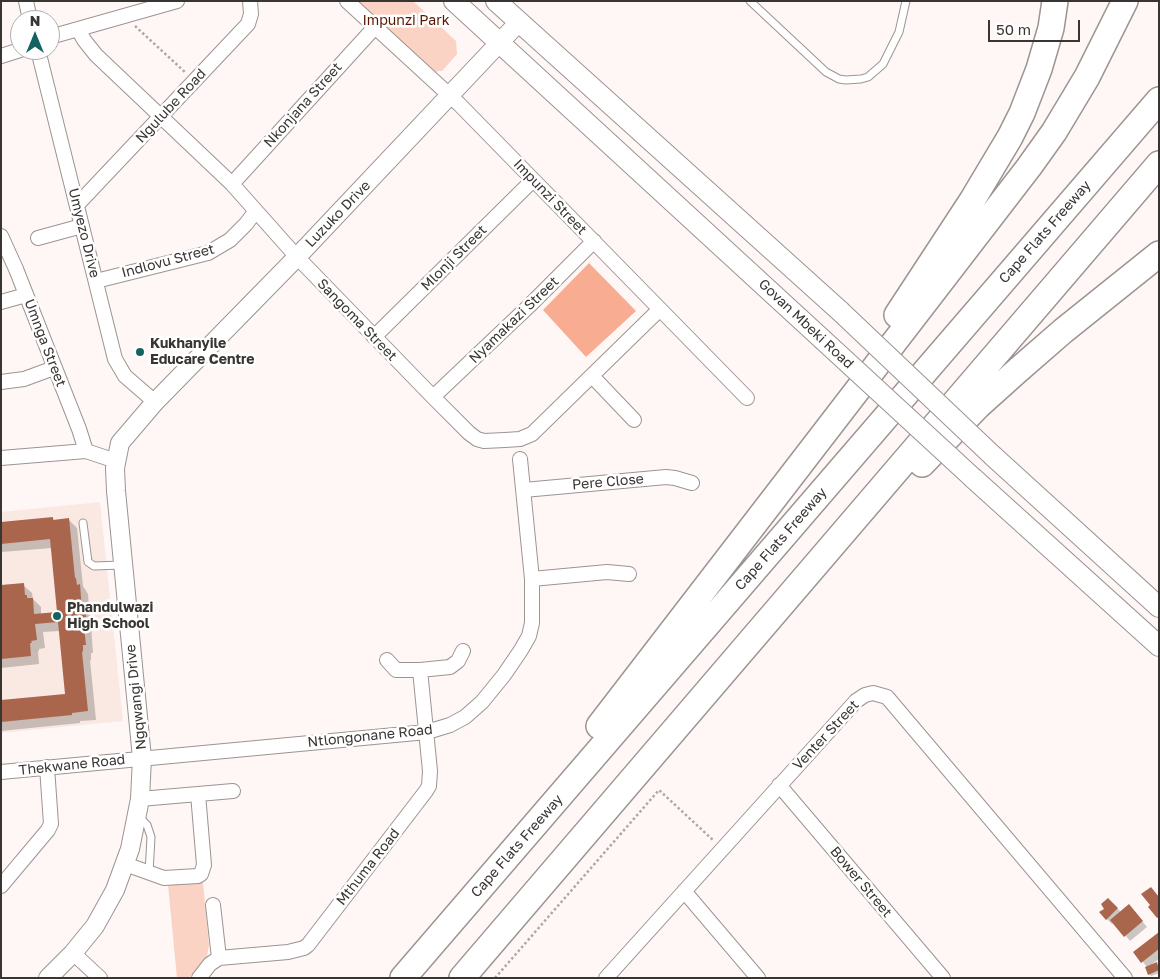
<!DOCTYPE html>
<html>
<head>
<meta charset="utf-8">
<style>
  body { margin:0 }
  #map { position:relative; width:1160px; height:979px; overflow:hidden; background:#fef7f5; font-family:"Golos Text",sans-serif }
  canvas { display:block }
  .frame { position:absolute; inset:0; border:2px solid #383533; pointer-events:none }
  .north { position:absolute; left:10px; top:10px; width:50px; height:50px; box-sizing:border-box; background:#fff; border:1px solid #afaead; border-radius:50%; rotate:0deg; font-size:14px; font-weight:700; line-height:20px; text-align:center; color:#383533 }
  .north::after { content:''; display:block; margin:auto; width:18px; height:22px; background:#156360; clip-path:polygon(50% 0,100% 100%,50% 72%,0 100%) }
  .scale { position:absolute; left:988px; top:20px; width:92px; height:22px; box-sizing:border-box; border:2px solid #383533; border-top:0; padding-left:6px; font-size:15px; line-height:18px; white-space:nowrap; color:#383533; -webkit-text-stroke:4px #fff; paint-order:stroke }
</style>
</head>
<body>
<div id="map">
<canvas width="1160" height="979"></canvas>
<div class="frame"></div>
<div class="north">N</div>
<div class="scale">50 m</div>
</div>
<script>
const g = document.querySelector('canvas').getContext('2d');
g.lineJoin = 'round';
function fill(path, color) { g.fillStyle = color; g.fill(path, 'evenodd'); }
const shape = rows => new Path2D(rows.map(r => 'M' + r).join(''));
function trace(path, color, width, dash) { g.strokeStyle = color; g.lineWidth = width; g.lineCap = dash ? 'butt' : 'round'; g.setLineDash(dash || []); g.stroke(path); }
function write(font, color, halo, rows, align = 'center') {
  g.font = font + ' "Golos Text",sans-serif'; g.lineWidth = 5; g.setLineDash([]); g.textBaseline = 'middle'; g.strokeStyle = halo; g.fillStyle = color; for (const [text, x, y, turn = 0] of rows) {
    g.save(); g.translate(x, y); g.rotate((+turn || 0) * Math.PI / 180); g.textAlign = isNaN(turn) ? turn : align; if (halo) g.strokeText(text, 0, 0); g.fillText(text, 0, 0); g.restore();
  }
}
fill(shape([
  [100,502,123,721,1,733,1,512]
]), '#fae9e3');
fill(shape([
  [355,1,413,1,456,41,457,54,442,71,438,71,434,74],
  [203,883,209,945,207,957,189,978,177,978,168,885]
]), '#fbd3c5');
fill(shape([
  [589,263,636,311,586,357,543,310]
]), '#f8ac92');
fill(shape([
  [53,518,55,521,68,519,77,528,83,586,88,594,90,617,93,620,94,626,91,626,93,653,91,653,91,660,90,660,96,720,80,721,80,723,1,731,1,702,66,695,60,631,43,632,45,648,39,649,39,651,38,651,39,664,1,668,1,584,3,586,23,585,32,593,33,599,41,607,41,614,58,613,52,548,1,552,1,523],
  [1108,899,1121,912,1134,911,1147,927,1130,941,1114,922,1112,924,1101,913,1106,910],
  [1159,935,1159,959,1151,965,1156,964,1159,966,1159,973,1151,976,1149,974,1147,967,1135,952]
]), '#0003');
fill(shape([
  [53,517,53,520,69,518,75,578,76,578,77,585,80,584,82,611,85,611,86,617,83,618,86,645,83,645,83,651,82,652,88,711,72,713,72,715,1,722,1,700,65,694,58,622,35,624,37,640,31,641,32,643,30,643,31,656,1,659,1,585,24,583,25,595,27,595,27,598,33,598,34,614,57,612,50,539,1,544,1,522],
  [1151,887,1159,897,1159,917,1157,918,1148,907,1150,905,1141,894],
  [1108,898,1118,908,1106,920,1099,912,1104,909,1101,904],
  [1129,904,1143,921,1124,937,1110,920],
  [1159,932,1159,949,1141,963,1133,952],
  [1157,962,1159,970,1148,975,1145,967]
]), '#aa654d');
const service = shape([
  [750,1,826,72,839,79,846,80,861,79,868,77,883,64,899,32,906,1],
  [83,523,88,562,94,566,122,565],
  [139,817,147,825,151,837,149,873]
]);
const minor = shape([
  [26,1,30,20],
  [347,1,459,104,747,398],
  [78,29,84,40,96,55,232,184,297,257,433,397,469,433,477,439,484,441,505,440,520,439,532,434,660,309],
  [50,37,177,1],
  [38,50,115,359,125,376,155,402],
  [1,56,20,50],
  [232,184,375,27],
  [77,205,248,24,251,14,250,1],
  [1,236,16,269,79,429,86,451],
  [38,238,82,226],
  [96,281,208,253,230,240,246,224,255,212],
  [1,302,26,295],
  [374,337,533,180],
  [592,376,634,420],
  [1,382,24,379,54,368],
  [433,397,529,306,594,241],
  [1,458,86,451,116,461],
  [524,490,666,477,675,478,692,483],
  [532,579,607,572,629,574],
  [387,660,396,670,420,670,450,667,458,661,463,651],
  [1,772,427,732,450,725,465,717,482,702,504,675,521,650,529,636,532,623,532,579,520,459],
  [779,785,943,978],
  [140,799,233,791],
  [125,864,164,878,198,876,201,874,204,865,198,794],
  [1,886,48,830,51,824,47,767],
  [684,891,758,978],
  [213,905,219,958],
  [73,953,100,978],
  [199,978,210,964,219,958,288,952,304,948,308,945,426,791,429,786,430,771,420,670],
  [606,978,856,701,865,695,873,693,887,697,1125,978]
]);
const tertiary = shape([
  [48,978,73,953,95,926,115,890,130,849,140,799,142,758,116,491,115,468,120,443,155,402,297,257,519,22]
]);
const secondary = shape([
  [454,1,822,339],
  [496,1,840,311],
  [993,456,1159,607],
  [973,478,1159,646]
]);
const motorway = shape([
  [897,315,973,199,1010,137,1022,113,1039,69,1051,28,1055,1],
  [922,464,978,406,1017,371,1063,331,1159,254],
  [599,726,1029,167,1054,132,1087,77,1125,1],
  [403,978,1159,100],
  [462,978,1159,164]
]);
trace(service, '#9c9491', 9);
trace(minor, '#9c9491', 16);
trace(tertiary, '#9c9491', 20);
trace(secondary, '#9c9491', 22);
trace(motorway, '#9c9491', 28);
trace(shape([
  [135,26,186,73],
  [495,978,659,790,714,841]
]), '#ada8a6', 2.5, [2.5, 2.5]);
trace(service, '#fff', 7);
trace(minor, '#fff', 14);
trace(tertiary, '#fff', 18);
trace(secondary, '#fff', 20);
trace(motorway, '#fff', 25);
const secondaryBridge = shape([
  [840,311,993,456],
  [822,339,973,478]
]);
trace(secondaryBridge, '#9c9491', 22, []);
trace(secondaryBridge, '#fff', 20);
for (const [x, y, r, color] of [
  [140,352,5,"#156360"],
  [57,616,5,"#156360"]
]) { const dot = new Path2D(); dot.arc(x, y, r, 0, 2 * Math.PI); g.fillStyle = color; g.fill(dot); trace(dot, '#fff', 2); }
write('14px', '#571600', '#fff', [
  ["Impunzi Park",406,21]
]);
write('14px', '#383533', '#fff', [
  ["Nkonjana Street",303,105,-48],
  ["Ngulube Road",171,106,-47],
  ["Impunzi Street",550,197,46],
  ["Luzuko Drive",338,214,-46],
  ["Cape Flats Freeway",1045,232,-49],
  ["Umyezo Drive",84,233,76],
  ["Mlonji Street",454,258,-45],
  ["Indlovu Street",168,261,-15],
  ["Sangoma Street",357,320,46],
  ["Nyamakazi Street",514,320,-44],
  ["Govan Mbeki Road",806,324,43],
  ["Umnga Street",45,343,69],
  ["Pere Close",608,482,-5],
  ["Cape Flats Freeway",781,539,-49],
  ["Ngqwangi Drive",136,697,-96],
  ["Venter Street",826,735,-47],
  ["Ntlongonane Road",370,736,-6],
  ["Thekwane Road",72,765,-6],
  ["Cape Flats Freeway",517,846,-49],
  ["Mthuma Road",368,867,-52],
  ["Bower Street",861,882,50]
]);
write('bold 14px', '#383533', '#fff', [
  ["Kukhanyile",150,344],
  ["Educare Centre",150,360],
  ["Phandulwazi",67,608],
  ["High School",67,624]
], 'left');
</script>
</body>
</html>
